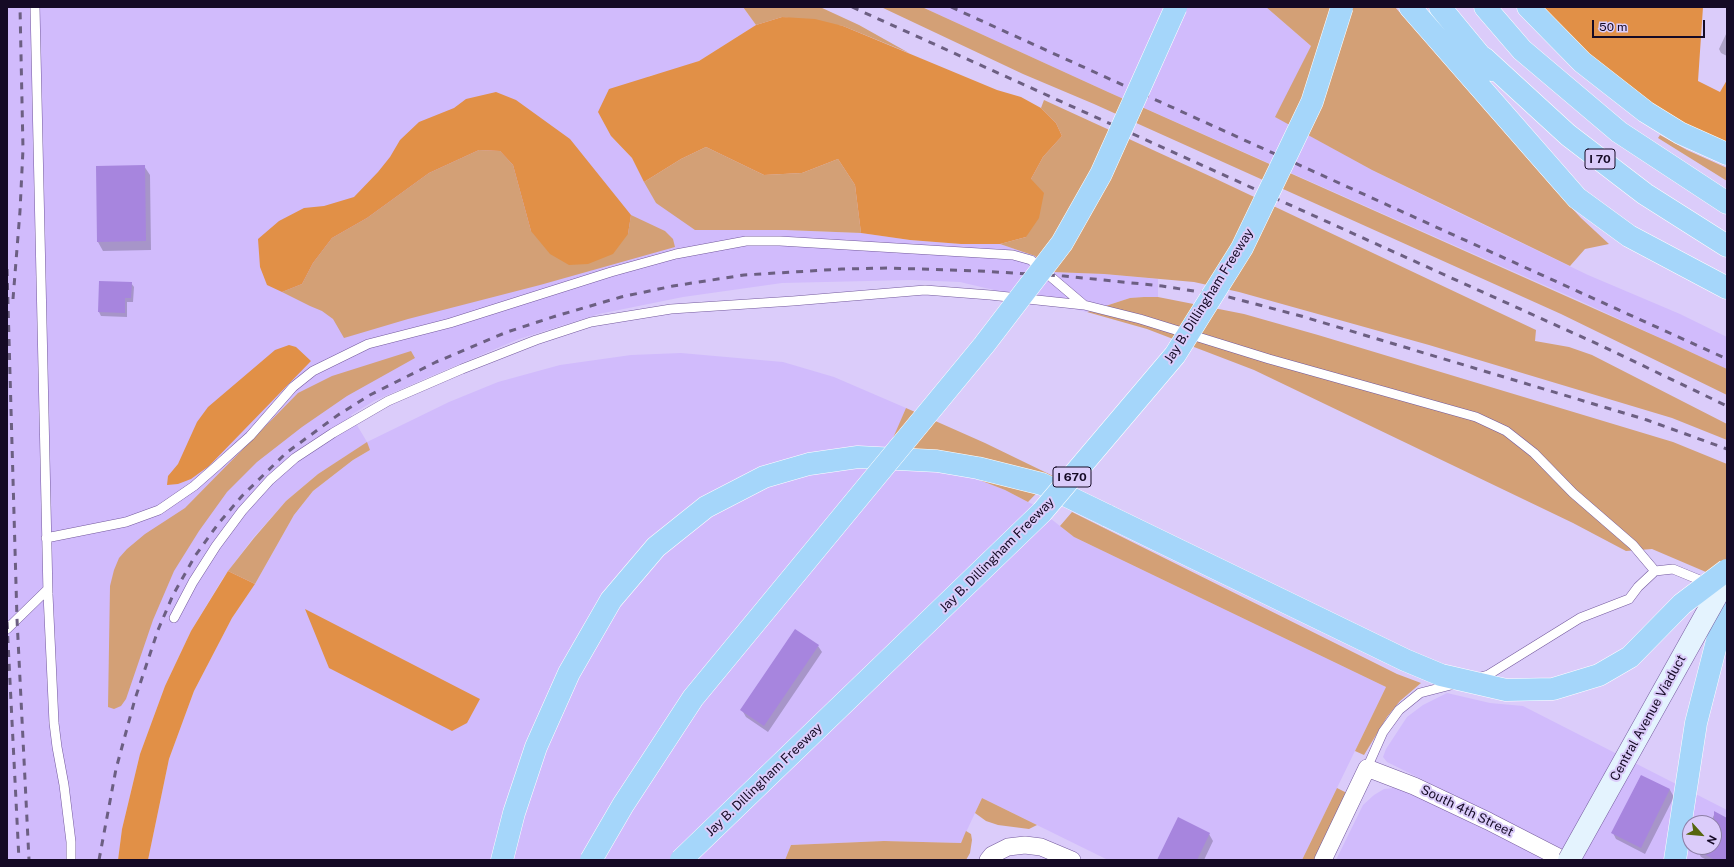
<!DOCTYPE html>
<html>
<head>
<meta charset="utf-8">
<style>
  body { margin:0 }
  #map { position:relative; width:1734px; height:867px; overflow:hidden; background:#dbccfa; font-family:"Public Sans",sans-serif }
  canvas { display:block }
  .frame { position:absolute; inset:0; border:8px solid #150a25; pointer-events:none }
  .north { position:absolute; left:1682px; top:815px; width:40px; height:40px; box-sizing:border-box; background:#dbccfa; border:1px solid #8c7ea5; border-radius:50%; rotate:117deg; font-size:11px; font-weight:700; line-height:16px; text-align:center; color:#150a25 }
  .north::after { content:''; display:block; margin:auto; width:14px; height:18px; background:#56660e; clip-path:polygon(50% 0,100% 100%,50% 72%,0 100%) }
  .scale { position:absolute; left:1592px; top:20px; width:113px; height:18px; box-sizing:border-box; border:2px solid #150a25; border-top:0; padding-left:5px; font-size:12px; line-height:14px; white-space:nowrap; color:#150a25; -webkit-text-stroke:3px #dbccfa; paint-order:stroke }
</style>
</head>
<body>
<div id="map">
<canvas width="1734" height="867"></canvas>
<div class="frame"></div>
<div class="north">N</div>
<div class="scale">50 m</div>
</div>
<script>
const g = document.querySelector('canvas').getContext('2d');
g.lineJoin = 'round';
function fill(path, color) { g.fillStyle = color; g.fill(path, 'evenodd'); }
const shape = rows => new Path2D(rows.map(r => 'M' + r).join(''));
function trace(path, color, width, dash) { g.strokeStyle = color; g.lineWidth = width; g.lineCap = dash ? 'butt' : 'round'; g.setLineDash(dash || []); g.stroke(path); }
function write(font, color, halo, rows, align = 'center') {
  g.font = font + ' "Public Sans",sans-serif'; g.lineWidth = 4; g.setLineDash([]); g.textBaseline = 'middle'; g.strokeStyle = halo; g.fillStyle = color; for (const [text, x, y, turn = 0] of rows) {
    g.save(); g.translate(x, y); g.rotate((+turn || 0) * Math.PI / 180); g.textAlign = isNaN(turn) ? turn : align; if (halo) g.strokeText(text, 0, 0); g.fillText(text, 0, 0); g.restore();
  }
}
fill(shape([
  [7,7,743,7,756,25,699,61,672,71,649,76,611,136,632,158,656,203,785,230,861,233,910,240,961,244,1000,244,1035,256,1052,272,1104,274,1158,279,1158,297,1130,298,1087,312,960,282,911,280,782,283,683,297,599,314,519,339,429,377,374,401,351,415,367,442,449,402,498,382,560,365,631,355,681,353,783,362,834,377,906,408,891,445,1005,490,1032,504,1074,537,1386,687,1302,860,1108,860,982,798,961,843,884,841,791,845,785,860,148,860,169,759,194,691,232,618,255,584,294,515,313,491,353,460,370,450,366,443,318,474,286,501,253,538,223,578,191,631,165,686,140,754,122,829,118,860,7,860],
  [922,7,1266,7,1311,46,1276,117,1372,170,1455,211,1588,275,1680,314,1727,337,1727,369,1578,300,1108,92],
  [1447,693,1490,703,1523,706,1727,810,1727,860,1585,860,1387,762,1383,757,1386,749,1407,717,1423,705],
  [1690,823,1714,823,1714,847,1690,847],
  [1393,788,1400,789,1410,793,1546,860,1336,860,1363,805,1374,795,1384,789]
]), '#d1bbfc');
fill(shape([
  [743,7,820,7,859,25,909,53,843,26,782,17,756,25],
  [881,7,922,7,1108,92,1669,342,1727,369,1727,395,1561,314,1094,104,1023,74],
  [1266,7,1395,7,1554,189,1581,218,1609,244,1585,249,1570,266,1372,170,1275,117,1311,46],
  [1044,100,1214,178,1536,330,1535,341,1569,347,1592,355,1727,424,1727,440,1672,418,1429,345,1239,292,1194,282,1104,274,1052,272,1035,256,1000,244,1026,237,1031,179,1043,157,1062,136,1056,123,1041,108],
  [1660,135,1687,150,1727,168,1727,181,1658,138],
  [706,147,764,175,802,173,838,159,855,185,861,233,785,230,695,230,656,203,644,182,681,159],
  [479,150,500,151,513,165,531,231,628,234,631,215,665,231,673,239,675,247,540,285,408,319,344,338,333,319,322,311,310,306,282,292,302,284,313,263,332,238,367,218,429,173],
  [1144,297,1158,297,1244,314,1318,335,1673,442,1727,464,1727,581,1652,549,1626,551,1573,523,1254,370,1147,329,1087,312,1130,298],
  [411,351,415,358,347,396,302,427,257,462,227,492,199,531,174,571,153,620,126,699,121,706,114,709,108,707,110,586,114,570,119,558,127,549,145,534,185,508,298,393,332,376],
  [906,408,985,443,1053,476,1028,502,1005,490,890,445],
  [367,442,370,450,353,460,313,491,294,515,255,584,228,571,254,538,286,501,318,474],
  [1072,512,1397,674,1421,683,1400,701,1387,717,1364,755,1355,751,1386,687,1074,537,1060,526],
  [1337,788,1347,793,1315,860,1302,860],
  [982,798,1037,825,1029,829,998,825,986,821,975,813],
  [966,831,971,834,972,840,970,853,966,860,785,860,791,845,884,841,961,843]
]), '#d3a076');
fill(shape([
  [1535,7,1703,7,1698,81,1720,92,1727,80,1727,145,1686,127,1616,81],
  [782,17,815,19,843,26,997,90,1021,97,1041,108,1056,123,1062,136,1043,157,1031,179,1044,193,1039,218,1026,237,1000,244,961,244,910,240,861,233,855,185,838,159,802,173,764,175,706,147,681,159,644,182,632,158,611,136,598,112,609,89,699,61,756,25],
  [496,92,516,100,570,139,631,215,628,234,613,254,588,264,569,265,550,254,531,231,513,165,500,151,479,150,429,173,367,218,332,238,313,263,302,284,282,292,267,285,260,267,258,239,279,221,304,208,324,206,354,197,378,172,390,157,400,140,419,122,454,108,466,99],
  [289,345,296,347,311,361,209,466,191,479,178,484,167,485,168,476,178,464,197,422,208,407,275,350],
  [228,571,255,584,232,618,194,691,169,759,148,860,118,860,122,829,140,754,165,686,191,631],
  [305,609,480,699,467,723,452,731,329,668]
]), '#e19047');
fill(shape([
  [1727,32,1727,56,1721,53,1719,49],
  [144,166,150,175,151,250,103,251,98,242],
  [131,283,134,287,133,302,127,302,127,317,101,316,99,312],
  [818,646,822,652,768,732,746,717,742,710],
  [1641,776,1670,790,1674,797,1645,854,1616,839,1613,833],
  [1715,813,1727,819,1727,860,1707,860,1701,857,1697,850,1698,847,1714,847,1714,823,1710,823],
  [1209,834,1213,841,1204,860,1158,860]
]), '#0003');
fill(shape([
  [145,165,146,241,97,242,96,166],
  [99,281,132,282,131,298,125,298,125,313,98,312],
  [795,629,819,645,764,726,740,710],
  [1641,775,1670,789,1641,848,1611,833],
  [1714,811,1727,818,1727,860,1715,860,1690,847,1714,847],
  [1178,817,1210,833,1197,860,1157,860]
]), '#a785de');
const lane = shape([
  [35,7,48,594,54,723,57,747,64,785,71,842,71,860],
  [46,538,126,522,159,510,194,486,219,464,250,436,293,387,313,371,368,344,450,323,611,272,676,254,746,241,780,241,1013,255,1031,260,1084,305],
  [174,618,193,582,216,546,242,511,270,480,295,458,333,433,388,401,462,369,536,340,591,322,671,309,793,301,925,290,990,295,1084,305,1140,319,1269,359,1476,417,1506,431,1534,453,1573,493,1633,545,1655,571],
  [7,629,48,589],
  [1477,678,1488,675,1580,618,1629,599,1638,587,1655,571,1673,569,1707,583],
  [1367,768,1383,732,1399,710,1420,693,1455,684]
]);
const street = shape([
  [988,860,992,855,1008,847,1025,845,1041,847,1072,860],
  [1323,860,1367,768,1414,786,1488,821,1564,860]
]);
const highway = shape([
  [1410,7,1577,198,1629,236,1727,288],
  [1440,7,1492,70],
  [1485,7,1522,50,1619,132,1727,203],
  [1528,7,1582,62,1646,112,1680,133,1727,154],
  [1484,58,1568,135,1645,194,1727,246],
  [502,860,514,813,536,747,569,673,611,600,656,547,706,507,764,477,809,464,858,457,937,461,978,468,1042,484,1108,516],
  [1675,860,1696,723,1727,602]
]);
trace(lane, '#73599d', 10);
trace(street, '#73599d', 18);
trace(highway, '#fff', 23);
trace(lane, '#fff', 9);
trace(street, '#fff', 17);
trace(highway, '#a5d6fa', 22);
trace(shape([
  [852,7,1602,346,1727,406],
  [951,7,1727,359],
  [7,269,17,619,29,860],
  [13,299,20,211,23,149,20,7],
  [7,622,19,860],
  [99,860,116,769,135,699,158,630,173,595,195,556,218,524,242,496,286,453,338,415,370,395,436,362,507,332,556,316,621,297,673,286,744,275,842,269,889,268,979,271,1064,276,1162,286,1225,296,1301,316,1647,420,1727,449]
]), '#6c5f82', 3, [7, 7]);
const secondaryBridge = shape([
  [1569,860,1727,577]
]);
const highwayBridge = shape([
  [1108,516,1405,660,1441,675,1506,690,1553,689,1599,675,1630,657,1682,604,1727,570],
  [591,860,623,805,693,698,984,345,1062,243,1101,174,1176,7],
  [681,860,1042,512,1175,355,1242,248,1312,102,1342,7]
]);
trace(secondaryBridge, '#73599d', 23, []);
trace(highwayBridge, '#fff', 23, []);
trace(secondaryBridge, '#e4f3fe', 22);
trace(highwayBridge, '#a5d6fa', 22);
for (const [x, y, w] of [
  [1600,159,30],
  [1072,477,38]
]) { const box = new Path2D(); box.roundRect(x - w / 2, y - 10, w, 20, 3); g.fillStyle = '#dbccfa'; g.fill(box); trace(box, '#150a25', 1); }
write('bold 12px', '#150a25', null, [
  ["I 70",1600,159],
  ["I 670",1072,477]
]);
write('13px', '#150a25', '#dbccfa', [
  ["Jay B. Dillingham Freeway",1209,296,-58],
  ["Jay B. Dillingham Freeway",997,555,-45],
  ["Central Avenue Viaduct",1648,718,-61],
  ["Jay B. Dillingham Freeway",764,780,-44],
  ["South 4th Street",1467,811,26]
]);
</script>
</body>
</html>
